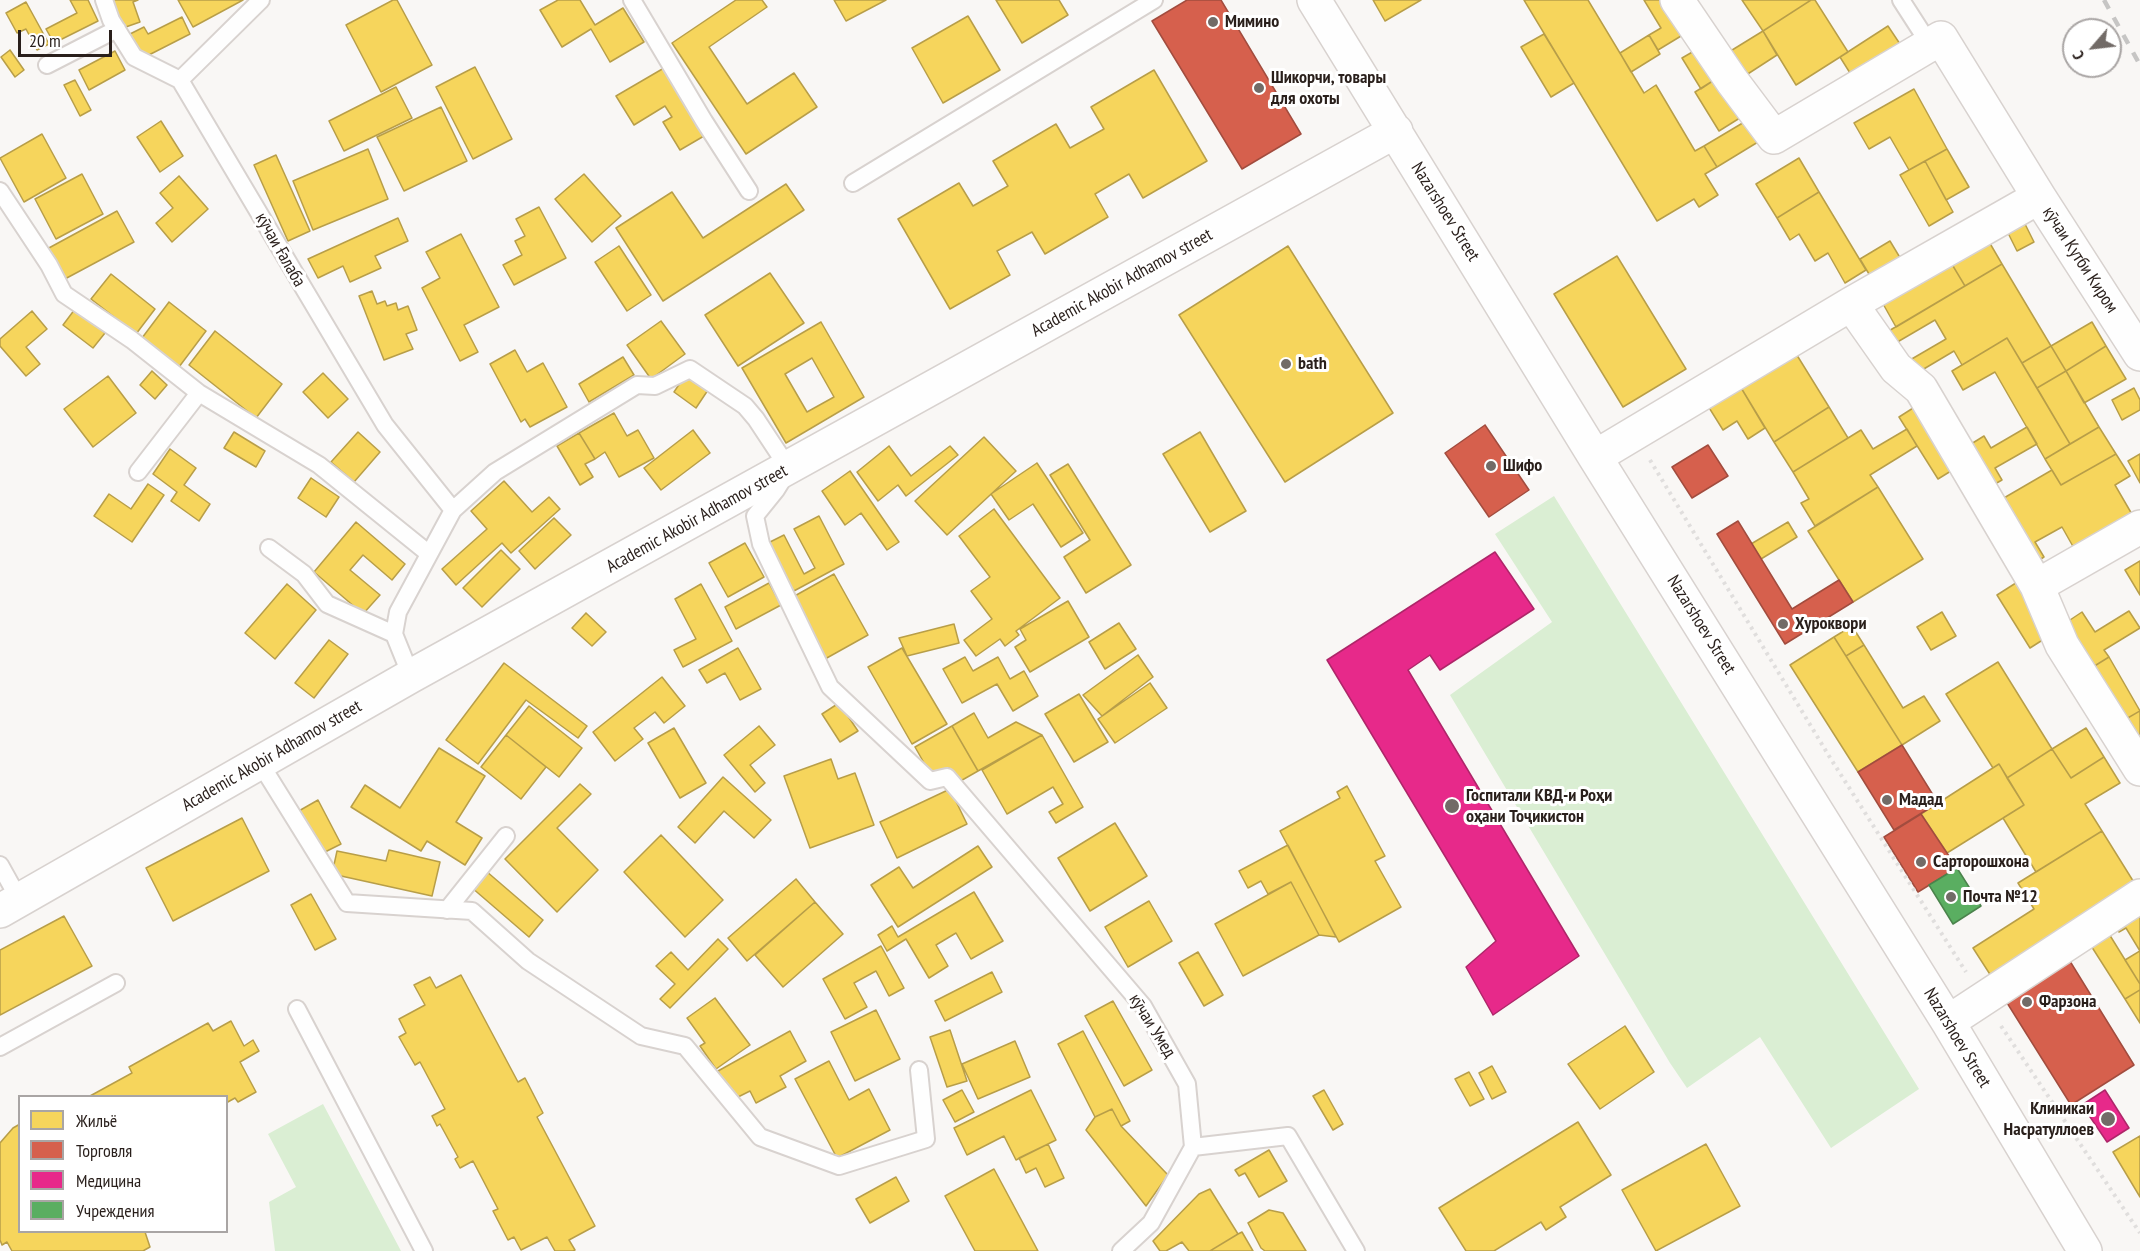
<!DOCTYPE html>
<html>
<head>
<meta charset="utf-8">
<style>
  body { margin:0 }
  #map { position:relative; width:2140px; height:1251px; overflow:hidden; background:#f9f7f5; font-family:"PT Sans Narrow",sans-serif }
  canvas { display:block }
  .legend { position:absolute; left:18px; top:1095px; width:210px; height:138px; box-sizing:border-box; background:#fff; border:2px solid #a9a5a4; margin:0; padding:8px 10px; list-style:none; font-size:18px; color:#291f1b }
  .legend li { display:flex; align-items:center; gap:12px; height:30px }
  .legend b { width:30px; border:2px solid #a9a5a4 }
  .north { position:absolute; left:2062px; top:18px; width:60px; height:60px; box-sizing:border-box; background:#fff; border:2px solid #a9a5a4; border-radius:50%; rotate:242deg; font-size:16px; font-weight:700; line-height:24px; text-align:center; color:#291f1b }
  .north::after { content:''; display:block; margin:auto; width:21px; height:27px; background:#726b67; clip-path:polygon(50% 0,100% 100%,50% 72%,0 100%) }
  .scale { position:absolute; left:18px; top:30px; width:94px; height:27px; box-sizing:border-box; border:3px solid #291f1b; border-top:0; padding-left:8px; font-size:18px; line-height:21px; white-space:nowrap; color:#291f1b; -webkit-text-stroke:4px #fff; paint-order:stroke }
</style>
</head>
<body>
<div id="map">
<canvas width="2140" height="1251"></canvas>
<ul class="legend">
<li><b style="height:16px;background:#f6d55c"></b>Жильё</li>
<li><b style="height:16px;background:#d6604d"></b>Торговля</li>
<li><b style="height:16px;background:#e7298a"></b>Медицина</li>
<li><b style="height:16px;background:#5aae61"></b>Учреждения</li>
</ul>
<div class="north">С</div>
<div class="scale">20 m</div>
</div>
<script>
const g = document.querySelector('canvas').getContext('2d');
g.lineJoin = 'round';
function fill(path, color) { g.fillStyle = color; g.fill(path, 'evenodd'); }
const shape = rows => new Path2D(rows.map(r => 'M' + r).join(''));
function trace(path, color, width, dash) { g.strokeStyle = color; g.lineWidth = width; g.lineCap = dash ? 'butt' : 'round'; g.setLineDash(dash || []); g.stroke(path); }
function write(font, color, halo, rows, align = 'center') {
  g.font = font + ' "PT Sans Narrow",sans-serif'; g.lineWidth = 6; g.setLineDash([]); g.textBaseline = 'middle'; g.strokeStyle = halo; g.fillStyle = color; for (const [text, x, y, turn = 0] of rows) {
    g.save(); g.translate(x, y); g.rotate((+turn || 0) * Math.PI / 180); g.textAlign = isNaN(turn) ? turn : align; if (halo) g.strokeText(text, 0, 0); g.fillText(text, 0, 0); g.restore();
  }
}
fill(shape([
  [1554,496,1919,1089,1831,1148,1760,1037,1687,1088,1670,1063,1450,695,1552,622,1495,534],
  [323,1104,401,1251,275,1251,269,1202,296,1187,268,1134]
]), '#daeed3');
const homes = shape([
  [70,0,88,0,98,21,54,43,46,29,77,13,70,0],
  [110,0,138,0,133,2,140,22,120,29,110,0],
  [178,0,243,0,193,27,178,0],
  [393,0,397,0,432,65,381,92,346,25,393,0],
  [558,0,580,0,595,25,623,8,644,42,610,62,591,29,562,47,540,10,558,0],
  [736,0,762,0,767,7,709,47,747,104,794,73,817,107,746,154,672,43,736,0],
  [834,0,886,0,846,21,834,0],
  [996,0,1059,0,1068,15,1022,43,996,0],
  [1373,0,1421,0,1385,21,1373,0],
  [1524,0,1588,0,1644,93,1656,85,1695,151,1704,146,1717,167,1705,174,1718,195,1699,207,1694,199,1657,221,1524,0],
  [1644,0,1666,0,1686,33,1658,50,1649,35,1661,28,1644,0],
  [1742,0,1811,0,1763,31,1742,0],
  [1811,0,1815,0,1848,52,1796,85,1763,31,1811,0],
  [26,2,49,44,37,50,26,29,17,33,6,13,26,2],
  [968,16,1000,70,943,103,912,48,968,16],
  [182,17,190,34,141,59,128,35,144,27,148,34,182,17],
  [1888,26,1904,50,1855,81,1840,57,1888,26],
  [1763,31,1777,55,1740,79,1724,55,1763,31],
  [1544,34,1574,83,1551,97,1521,47,1544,34],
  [1649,35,1660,54,1631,72,1620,53,1649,35],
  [1701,47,1719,77,1701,89,1682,58,1701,47],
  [10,50,24,70,15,77,1,57,10,50],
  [115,51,125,70,89,90,79,70,115,51],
  [475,67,512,139,473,159,436,87,475,67],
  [664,68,704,136,680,150,663,122,672,117,665,106,634,125,616,96,664,68],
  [1154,70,1207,161,1143,198,1129,174,1095,194,1108,217,1045,254,1032,232,997,251,1010,275,950,309,898,219,959,183,973,206,1008,186,993,161,1056,124,1070,148,1104,129,1091,107,1154,70],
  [1719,77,1743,116,1719,131,1695,92,1719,77],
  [75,80,91,110,80,116,64,85,75,80],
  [396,87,412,118,344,151,329,121,396,87],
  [1914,89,1947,149,1909,170,1890,137,1869,149,1854,123,1914,89],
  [441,107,467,161,404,191,377,137,441,107],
  [161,121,183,156,160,172,137,137,161,121],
  [1746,121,1758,142,1717,167,1704,146,1746,121],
  [42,134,66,178,24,202,0,158,42,134],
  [368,149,388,199,313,230,293,181,368,149],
  [1947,149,1969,187,1946,200,1925,161,1947,149],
  [276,155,310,231,288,241,254,165,276,155],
  [1799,158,1819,192,1777,218,1756,184,1799,158],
  [1925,161,1953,212,1929,226,1900,175,1925,161],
  [82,174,103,214,56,239,35,199,82,174],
  [584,174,621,216,592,242,555,199,584,174],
  [179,176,208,209,172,242,156,223,173,208,160,193,179,176],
  [786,184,804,210,663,301,616,228,672,192,703,238,786,184],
  [1819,192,1866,270,1845,283,1828,253,1815,261,1799,234,1790,240,1777,218,1819,192],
  [539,207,566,258,514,285,503,265,522,255,515,241,525,236,516,219,539,207],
  [117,211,134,242,63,280,47,249,117,211],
  [2020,214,2034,242,2017,251,2003,223,2020,214],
  [398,218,408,241,375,256,381,268,350,282,343,266,318,278,308,259,398,218],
  [461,234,499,307,464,325,478,352,460,361,422,288,440,278,426,252,461,234],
  [1988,240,2002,264,1965,286,1950,261,1988,240],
  [1890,241,1905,266,1875,284,1860,259,1890,241],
  [619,246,651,295,627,311,595,262,619,246],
  [1288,246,1393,413,1285,482,1179,315,1288,246],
  [1617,256,1686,369,1623,407,1554,294,1617,256],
  [1950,261,1965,286,1896,327,1882,302,1950,261],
  [2002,264,2051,346,2022,363,2007,338,1962,365,1954,351,1917,373,1910,360,1946,339,1935,320,1894,344,1887,332,2002,264],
  [770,273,804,323,738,366,705,315,770,273],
  [111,274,155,309,136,334,91,299,111,274],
  [372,291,377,304,385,301,387,306,396,303,398,310,408,306,417,330,406,334,413,349,384,360,359,296,372,291],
  [169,302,206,331,179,367,142,338,169,302],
  [75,309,105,333,93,348,63,325,75,309],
  [32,311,47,329,26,347,40,364,26,376,0,346,0,339,32,311],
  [661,321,685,354,651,379,627,345,661,321],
  [821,322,864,397,786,443,742,368,821,322],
  [812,358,834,397,807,412,785,374,812,358],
  [2092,322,2106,346,2066,371,2051,346,2092,322],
  [215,331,282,384,256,418,189,365,215,331],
  [2007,338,2070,444,2045,459,1995,372,1963,390,1952,371,2007,338],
  [2051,346,2066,371,2037,388,2022,363,2051,346],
  [2106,346,2126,379,2084,403,2066,371,2106,346],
  [515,350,527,372,543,363,567,407,530,427,525,419,521,422,490,364,515,350],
  [1795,352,1829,407,1774,442,1740,386,1795,352],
  [623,357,634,375,589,402,579,384,623,357],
  [152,371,167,385,155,399,140,385,152,371],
  [2066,371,2099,427,2070,444,2037,388,2066,371],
  [323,373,348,399,328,418,303,392,323,373],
  [686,374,708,390,696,408,674,392,686,374],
  [108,376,136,413,93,447,64,409,108,376],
  [1740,386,1765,428,1748,439,1737,421,1723,430,1708,406,1740,386],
  [2134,388,2140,400,2140,410,2122,420,2112,400,2134,388],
  [1921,403,1959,466,1938,479,1899,417,1921,403],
  [1829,407,1848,438,1793,472,1774,442,1829,407],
  [614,413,627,436,638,430,654,458,619,477,605,452,595,459,579,433,614,413],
  [2027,427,2037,444,1995,468,2002,480,1986,489,1963,449,1984,436,1991,448,2027,427],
  [2099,427,2116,454,2061,485,2045,459,2099,427],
  [1907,429,1917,446,1870,475,1878,487,1815,526,1801,503,1809,499,1793,472,1861,430,1873,449,1907,429],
  [693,430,710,453,661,490,644,468,693,430],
  [234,432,265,451,256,467,224,448,234,432],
  [358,432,380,452,354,482,331,462,358,432],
  [1200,432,1246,511,1210,532,1163,454,1200,432],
  [579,433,595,459,585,464,593,477,580,485,557,446,579,433],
  [984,437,1016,471,947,535,915,501,984,437],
  [889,446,911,476,950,446,958,455,906,496,898,485,878,501,857,472,889,446],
  [170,449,196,468,184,485,210,504,199,521,171,501,177,492,153,474,170,449],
  [2116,454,2130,476,2115,485,2133,516,2075,550,2062,527,2035,542,2044,557,2033,564,1997,502,2052,470,2061,485,2116,454],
  [2140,454,2140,483,2128,461,2140,454],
  [1037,463,1083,533,1061,547,1033,504,1009,520,991,494,1037,463],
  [1068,464,1131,565,1086,593,1064,557,1090,540,1050,475,1068,464],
  [850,471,899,542,887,550,861,513,845,525,822,491,850,471],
  [311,478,339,497,326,517,298,498,311,478],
  [504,481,532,512,549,497,560,509,511,553,502,543,456,585,442,569,487,529,471,511,504,481],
  [148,484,164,495,132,542,94,516,109,494,131,509,148,484],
  [1878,487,1923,559,1853,602,1808,531,1878,487],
  [994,509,1060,598,1016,631,1019,635,1005,646,1000,639,976,656,964,640,992,619,971,591,990,577,959,536,994,509],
  [819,516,844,564,792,592,766,544,784,535,804,574,815,568,794,529,819,516],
  [554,518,571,535,535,569,519,551,554,518],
  [356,522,405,564,392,580,363,555,350,570,380,595,363,614,314,572,356,522],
  [1788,522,1797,537,1761,559,1751,544,1788,522],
  [745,543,764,577,728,597,709,563,745,543],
  [501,550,520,569,482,607,463,588,501,550],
  [2140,561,2140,595,2125,570,2140,561],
  [834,574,868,635,825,659,791,598,834,574],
  [2019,581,2052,634,2030,648,1997,595,2019,581],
  [769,583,781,605,736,629,725,607,769,583],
  [287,584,316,610,275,659,245,633,287,584],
  [701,584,732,641,683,667,674,650,696,639,675,599,701,584],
  [1068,601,1089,637,1030,672,1015,647,1026,640,1020,629,1068,601],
  [2129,611,2140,628,2104,650,2109,657,2088,670,2061,626,2082,612,2095,632,2129,611],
  [1942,612,1956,636,1931,650,1917,627,1942,612],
  [586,613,606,632,592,646,572,628,586,613],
  [1119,623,1136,649,1105,669,1089,642,1119,623],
  [954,624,959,643,907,656,899,638,954,624],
  [1852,626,1864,645,1846,656,1834,637,1852,626],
  [1834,637,1902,745,1858,772,1790,665,1834,637],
  [329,640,348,654,314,698,295,683,329,640],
  [1864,645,1903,708,1924,696,1940,721,1902,745,1846,656,1864,645],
  [738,648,761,689,740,700,725,673,707,683,699,670,738,648],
  [902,648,947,724,912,744,868,667,902,648],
  [1138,655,1153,677,1102,716,1083,695,1138,655],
  [965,657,973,671,998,657,1010,679,1024,671,1038,696,1013,711,997,684,962,703,943,669,965,657],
  [2109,657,2140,711,2119,723,2088,670,2109,657],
  [1998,662,2052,749,2007,778,1999,764,1993,768,1946,694,1998,662],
  [504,663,587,726,578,738,526,700,478,764,446,740,504,663],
  [662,677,685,706,664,723,655,712,634,728,643,739,615,761,593,732,662,677],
  [1150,683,1167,708,1115,743,1098,719,1150,683],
  [1079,694,1108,742,1074,762,1045,714,1079,694],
  [839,703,858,731,840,742,822,714,839,703],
  [529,706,582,748,559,777,506,735,529,706],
  [2140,711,2140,741,2119,723,2140,711],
  [974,713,988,738,1016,722,1042,735,978,771,952,726,974,713],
  [759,726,775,745,750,765,765,783,755,792,724,755,759,726],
  [952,726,978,771,957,783,949,768,932,777,915,747,952,726],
  [674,728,706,783,680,798,648,743,674,728],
  [2086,728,2104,757,2071,778,2052,749,2086,728],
  [506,735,546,767,521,799,481,767,506,735],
  [1042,735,1083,807,1056,823,1049,812,1063,804,1053,787,1007,814,982,770,1042,735],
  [439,748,485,776,456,822,482,838,465,865,427,841,421,851,351,807,365,785,400,808,439,748],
  [2052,749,2071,778,2104,757,2120,783,2085,804,2102,831,2036,872,2003,818,2024,805,2007,778,2052,749],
  [831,759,838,779,855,773,874,825,810,848,784,776,831,759],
  [1999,764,2024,805,1947,853,1921,814,1999,764],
  [723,777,771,820,754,838,724,811,695,843,678,827,723,777],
  [580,784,591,794,557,828,598,870,557,912,505,859,580,784],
  [1347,786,1385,856,1375,861,1401,907,1339,942,1280,831,1340,798,1337,792,1347,786],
  [950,789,967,824,897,858,880,822,950,789],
  [318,800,341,844,319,855,297,812,318,800],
  [242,818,269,871,173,921,146,868,242,818],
  [1115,823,1147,876,1090,911,1058,858,1115,823],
  [2102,831,2135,884,1993,979,1973,948,2034,909,2018,883,2102,831],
  [661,835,723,900,685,937,624,872,661,835],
  [1288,845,1336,937,1319,935,1291,882,1268,894,1261,881,1248,888,1239,871,1288,845],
  [978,846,992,867,898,927,871,885,899,867,913,888,978,846],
  [389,850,440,862,432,896,332,874,337,851,386,861,389,850],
  [486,871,543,920,529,937,471,887,486,871],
  [796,879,815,902,747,961,728,938,796,879],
  [1291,882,1319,935,1243,976,1215,924,1291,882],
  [974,892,1003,941,971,959,956,933,936,945,948,966,929,978,906,939,887,951,878,935,892,926,898,937,974,892],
  [311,894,336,939,315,950,291,905,311,894],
  [1149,901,1172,941,1128,967,1105,927,1149,901],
  [815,902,843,934,783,987,755,955,815,902],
  [2140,915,2140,984,2125,960,2140,951,2126,928,2119,932,2114,924,2140,915],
  [64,916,92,966,0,1015,0,950,64,916],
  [2106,929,2140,984,2140,990,2125,999,2088,941,2106,929],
  [718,939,728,949,670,1008,660,999,675,984,656,966,671,952,688,970,718,939],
  [881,946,904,988,889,996,876,971,854,983,867,1007,845,1019,823,979,881,946],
  [1198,952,1223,995,1204,1006,1179,963,1198,952],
  [992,972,1002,992,945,1021,935,1001,992,972],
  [461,975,518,1082,525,1078,543,1113,537,1117,595,1226,569,1240,575,1250,573,1251,555,1251,547,1237,521,1250,514,1237,508,1240,493,1211,498,1209,473,1161,460,1168,455,1159,458,1157,440,1124,437,1126,432,1116,445,1109,420,1062,415,1065,399,1037,406,1033,399,1019,425,1005,414,985,430,977,436,988,461,975],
  [2140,990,2140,1023,2125,999,2140,990],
  [715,998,750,1045,716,1069,700,1046,705,1043,687,1018,715,998],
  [1113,1001,1152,1070,1124,1086,1085,1016,1113,1001],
  [876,1010,900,1059,855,1081,831,1032,876,1010],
  [231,1021,244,1046,253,1040,259,1051,240,1062,256,1092,238,1102,235,1098,226,1103,226,1096,90,1096,132,1073,129,1067,208,1023,213,1031,231,1021],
  [1625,1026,1654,1072,1600,1109,1568,1064,1625,1026],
  [950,1030,967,1081,947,1087,930,1037,950,1030],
  [790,1031,806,1061,780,1076,786,1087,756,1103,750,1091,734,1099,718,1071,790,1031],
  [1083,1031,1130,1121,1121,1126,1112,1109,1095,1117,1058,1044,1083,1031],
  [1015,1041,1030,1077,978,1099,962,1064,1015,1041],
  [829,1061,849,1100,869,1089,890,1130,837,1158,795,1079,829,1061],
  [1492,1066,1506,1092,1492,1099,1479,1073,1492,1066],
  [1469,1072,1484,1099,1470,1106,1455,1079,1469,1072],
  [962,1090,974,1112,955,1122,943,1100,962,1090],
  [1031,1090,1056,1140,1016,1160,1004,1136,967,1155,954,1128,1031,1090],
  [1324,1090,1343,1124,1333,1130,1313,1096,1324,1090],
  [1112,1109,1121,1126,1168,1175,1146,1206,1086,1130,1095,1117,1112,1109],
  [1578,1122,1611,1175,1560,1207,1566,1217,1546,1230,1541,1222,1494,1251,1466,1251,1439,1208,1578,1122],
  [20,1124,20,1232,145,1232,150,1247,143,1251,12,1251,7,1242,2,1245,0,1240,0,1143,13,1128,20,1124],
  [2140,1136,2140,1197,2113,1152,2140,1136],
  [1048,1144,1064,1178,1045,1187,1036,1168,1026,1173,1019,1158,1048,1144],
  [1706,1144,1740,1206,1656,1251,1622,1190,1706,1144],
  [1269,1150,1287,1181,1259,1197,1245,1173,1239,1176,1235,1170,1269,1150],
  [994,1169,1038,1251,975,1251,945,1196,994,1169],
  [896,1177,909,1201,870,1223,856,1199,896,1177],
  [1210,1189,1238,1234,1210,1251,1189,1251,1182,1242,1166,1251,1160,1251,1153,1241,1199,1194,1210,1189],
  [1269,1210,1283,1213,1306,1251,1265,1251,1261,1248,1248,1223,1269,1210],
  [1242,1232,1253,1251,1210,1251,1238,1234,1242,1232]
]);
fill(homes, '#f6d55c');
trace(homes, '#b89e48', 1.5);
const shops = shape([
  [1187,0,1221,0,1301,134,1242,169,1152,21,1187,0],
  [1485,425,1529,490,1489,517,1445,453,1485,425],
  [1708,445,1728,476,1692,498,1672,467,1708,445],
  [1738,521,1792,609,1839,580,1853,602,1785,644,1717,534,1738,521],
  [1902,745,1938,803,1894,830,1858,772,1902,745],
  [1921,814,1957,868,1918,892,1884,837,1921,814],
  [2068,958,2134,1065,2071,1105,2004,998,2068,958]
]);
fill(shops, '#d6604d');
trace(shops, '#a24c3e', 1.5);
const health = shape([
  [1495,552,1534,609,1440,670,1430,655,1408,670,1579,956,1493,1015,1466,967,1496,941,1327,660,1495,552],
  [2105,1090,2129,1128,2107,1142,2082,1105,2105,1090]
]);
fill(health, '#e7298a');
trace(health, '#ae2669', 1.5);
const public = shape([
  [1957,868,1981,906,1953,924,1929,885,1957,868]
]);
fill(public, '#5aae61');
trace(public, '#4b834c', 1.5);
const service = shape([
  [104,0,111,20,134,57,180,80,385,425,453,510],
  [632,0,704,121,749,191],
  [1901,0,1930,45],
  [47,65,117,29],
  [180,80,261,0],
  [853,183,1154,0],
  [0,191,49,265,64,294,132,340,199,393,319,465,428,553],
  [138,472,199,393],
  [269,548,304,574,327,604,394,634],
  [411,676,394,634,398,612,453,510,495,472,637,385,655,386,690,369,745,406,756,419,789,469,776,490,755,516,761,544,830,687,930,781,947,777,1143,1006,1187,1084,1193,1147,1151,1223,1121,1251],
  [260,763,347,903,472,911,528,961,641,1036,685,1046,760,1137,839,1166,926,1139,919,1070],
  [0,865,20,901],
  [447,910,506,836],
  [297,1009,424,1251],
  [0,1047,116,983],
  [1193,1147,1288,1136,1356,1251]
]);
const minor = shape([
  [1314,0,1595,457,1948,1022,2085,1251],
  [2039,197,2140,354],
  [1851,304,1896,368,1921,389,2037,586,2140,527],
  [1595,457,1851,304,2039,197,1941,38,1774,137,1732,81,1677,0],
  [2037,586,2062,645,2140,769],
  [0,911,411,676,1396,131],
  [1948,1022,2140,896]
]);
trace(service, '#d8d2cf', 20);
trace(minor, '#d8d2cf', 36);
trace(shape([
  [1650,460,1829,756,1966,972],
  [2001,1026,2140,1233]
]), '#e0dedd', 4, [3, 4.5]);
trace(service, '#fefefe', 16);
trace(minor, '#fefefe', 33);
trace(shape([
  [2104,0,2140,65]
]), '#c6c5c4', 4.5, [10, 10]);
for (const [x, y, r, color] of [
  [1213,22,6,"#726b67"],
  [1259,88,6,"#726b67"],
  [1286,364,6,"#726b67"],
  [1491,466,6,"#726b67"],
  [1783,624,6,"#726b67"],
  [1887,800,6,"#726b67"],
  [1452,806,8,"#726b67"],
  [1921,862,6,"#726b67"],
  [1951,897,6,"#726b67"],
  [2027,1002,6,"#726b67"],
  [2108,1119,8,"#726b67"]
]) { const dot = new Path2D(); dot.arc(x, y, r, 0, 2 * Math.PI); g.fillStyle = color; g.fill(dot); trace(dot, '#fff', 2); }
write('bold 18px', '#291f1b', '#fff', [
  ["Мимино",1225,22],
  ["Шикорчи, товары",1271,78],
  ["для охоты",1271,99],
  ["bath",1298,364],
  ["Шифо",1503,466],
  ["Хуроквори",1795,624],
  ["Госпитали КВД-и Роҳи",1466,796],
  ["оҳани Тоҷикистон",1466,817],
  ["Мадад",1899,800],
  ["Сарторошхона",1933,862],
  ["Почта №12",1963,897],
  ["Фарзона",2039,1002],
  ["Клиникаи",2094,1109,"right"],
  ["Насратуллоев",2094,1130,"right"]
], 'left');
write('18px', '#291f1b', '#fff', [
  ["Nazarshoev Street",1445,212,58],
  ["кӯчаи Ғалаба",280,250,60],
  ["кӯчаи Кутби Киром",2080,260,57],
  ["Academic Akobir Adhamov street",1122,283,-29],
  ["Academic Akobir Adhamov street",697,519,-29],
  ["Nazarshoev Street",1701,625,58],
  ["Academic Akobir Adhamov street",272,756,-30],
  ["кӯчаи Умед",1152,1026,58],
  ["Nazarshoev Street",1957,1038,59]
]);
</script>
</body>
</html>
